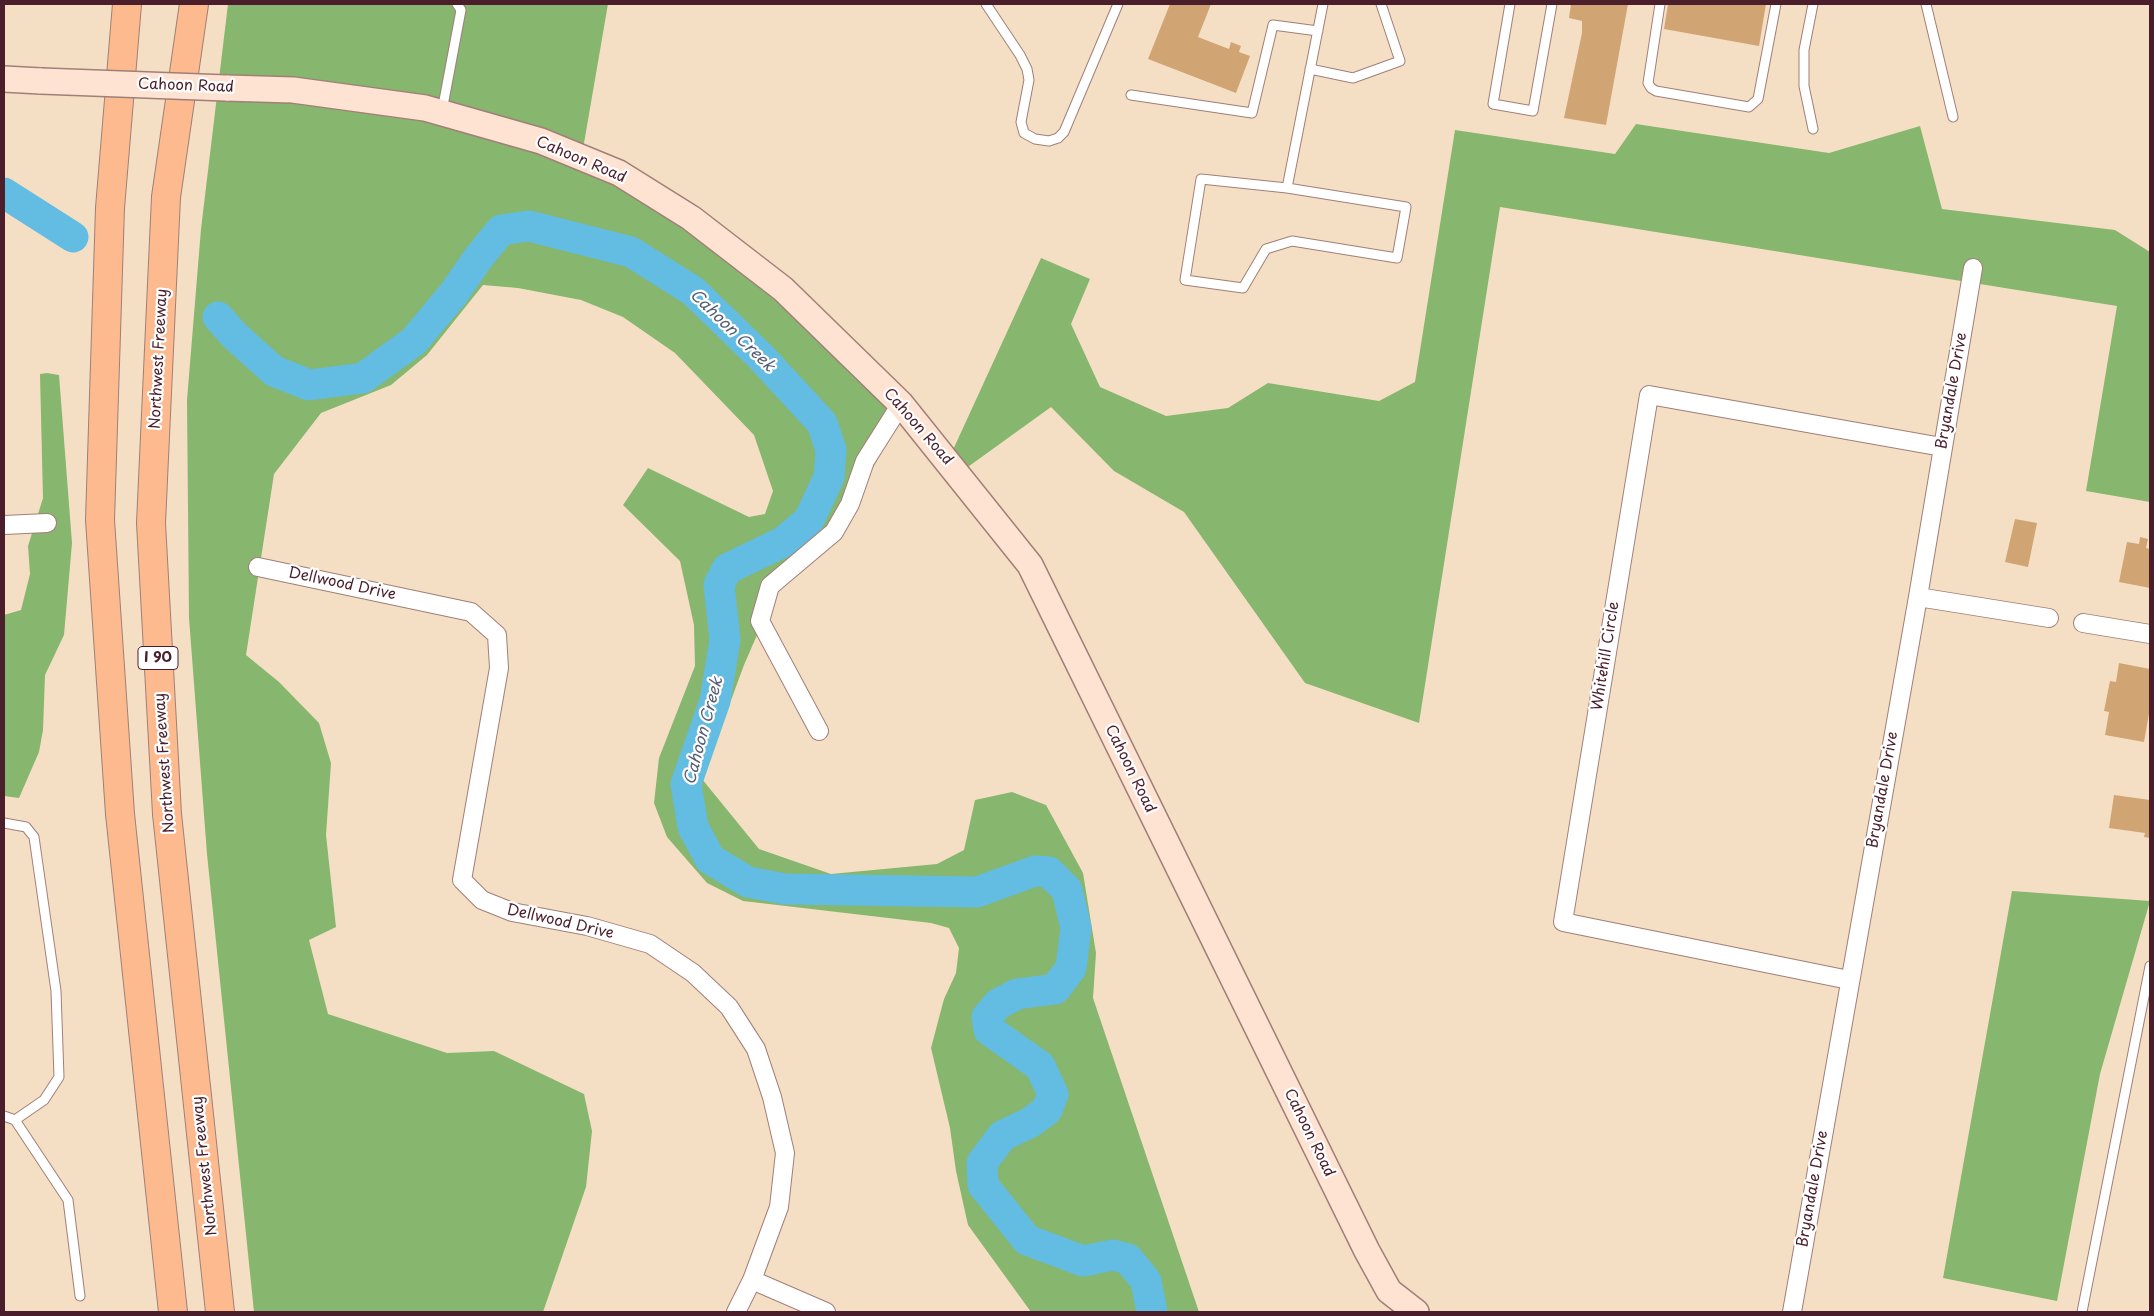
<!DOCTYPE html>
<html>
<head>
<meta charset="utf-8">
<style>
  body { margin:0 }
  #map { position:relative; width:2154px; height:1316px; overflow:hidden; background:#f5dfc4; font-family:"Playpen Sans",sans-serif }
  canvas { display:block }
  .frame { position:absolute; inset:0; border:5px solid #4a1f2b; pointer-events:none }
</style>
</head>
<body>
<div id="map">
<canvas width="2154" height="1316"></canvas>
<div class="frame"></div>
</div>
<script>
const g = document.querySelector('canvas').getContext('2d');
g.lineJoin = 'round';
function fill(path, color) { g.fillStyle = color; g.fill(path, 'evenodd'); }
const shape = rows => new Path2D(rows.map(r => 'M' + r).join(''));
function trace(path, color, width, dash) { g.strokeStyle = color; g.lineWidth = width; g.lineCap = dash ? 'butt' : 'round'; g.setLineDash(dash || []); g.stroke(path); }
function write(font, color, halo, rows, align = 'center') {
  g.font = font + ' "Playpen Sans",sans-serif'; g.lineWidth = 4.5; g.setLineDash([]); g.textBaseline = 'middle'; g.strokeStyle = halo; g.fillStyle = color; for (const [text, x, y, turn = 0] of rows) {
    g.save(); g.translate(x, y); g.rotate((+turn || 0) * Math.PI / 180); g.textAlign = isNaN(turn) ? turn : align; if (halo) g.strokeText(text, 0, 0); g.fillText(text, 0, 0); g.restore();
  }
}
fill(shape([
  [228,4,608,4,583,149,909,403,870,473,777,589,744,665,702,779,759,849,831,874,937,864,964,850,975,800,1012,792,1046,805,1083,873,1096,953,1093,998,1199,1312,1031,1312,968,1225,956,1171,950,1128,931,1048,944,999,956,973,959,948,949,928,931,923,743,901,707,883,667,837,654,803,659,758,695,666,694,625,680,561,623,505,648,468,749,517,765,514,773,491,754,435,675,353,623,317,581,300,518,288,483,285,427,355,391,385,321,413,274,474,246,655,279,682,319,723,331,763,326,835,336,927,309,940,328,1014,447,1053,494,1051,584,1094,592,1131,586,1187,543,1312,254,1312,207,854,189,618,187,400,201,229],
  [1636,124,1829,153,1920,126,1942,209,2115,230,2150,252,2150,502,2086,491,2117,306,1500,207,1419,723,1305,683,1184,512,1114,471,1051,407,965,469,952,452,1041,258,1090,279,1071,324,1100,387,1166,416,1228,408,1268,383,1379,401,1415,382,1455,130,1615,154],
  [47,373,59,375,72,543,64,635,45,675,43,730,39,752,19,798,4,796,4,615,21,610,30,574,28,546,43,498,40,374],
  [2012,891,2150,901,2100,1074,2057,1301,1943,1278]
]), '#87b66f');
trace(shape([
  [4,193,73,237],
  [218,317,234,335,274,371,309,385,363,378,414,341,454,293,479,257,501,230,529,226,631,252,693,291,761,357,822,423,831,450,829,477,809,520,783,542,727,569,719,585,725,640,715,701,686,784,693,827,710,859,748,882,785,889,977,892,1035,871,1049,872,1067,890,1076,928,1071,968,1055,989,1017,994,998,1004,987,1017,989,1030,1040,1066,1053,1094,1047,1110,1031,1122,1002,1136,982,1163,983,1185,1027,1240,1083,1261,1113,1255,1128,1259,1146,1281,1152,1312]
]), '#63bce1', 31);
fill(shape([
  [1170,4,1211,4,1198,37,1229,49,1231,42,1241,46,1239,52,1250,56,1236,93,1148,59],
  [1571,4,1628,4,1606,125,1564,118,1582,33,1582,21,1569,18],
  [1668,4,1766,4,1759,46,1664,29],
  [2015,519,2037,523,2028,567,2005,562],
  [2140,537,2148,539,2146,548,2150,549,2150,588,2119,582,2127,542,2139,544],
  [2119,663,2150,669,2150,708,2144,742,2105,735,2109,712,2104,711,2110,681,2116,682],
  [2114,795,2150,800,2150,838,2144,837,2145,833,2109,828]
]), '#d1a474');
const lane = shape([
  [986,4,1020,55,1027,69,1029,80,1021,122,1024,133,1035,139,1049,141,1058,138,1064,132,1118,4],
  [1510,4,1493,104,1533,111,1552,4],
  [1660,4,1648,83,1651,88,1656,91,1749,107,1758,99,1776,4],
  [1813,4,1804,50,1804,86,1813,129],
  [1926,4,1953,117],
  [1310,69,1353,78,1400,61,1381,4],
  [1131,95,1252,113,1273,25,1318,31],
  [442,111,461,10,457,4],
  [1201,179,1287,188,1406,207,1397,258,1292,241,1266,249,1243,288,1185,280,1201,179],
  [1287,188,1323,4],
  [4,823,26,827,34,837,56,991,59,1077,44,1100,15,1120],
  [4,1116,15,1120,68,1200,80,1296],
  [2082,1312,2150,966]
]);
const street = shape([
  [4,525,47,523],
  [258,567,471,612,497,635,499,668,462,880,482,900,512,912,587,926,650,944,693,973,729,1007,756,1049,772,1097,785,1153,779,1207,752,1280,736,1312],
  [1918,597,2049,618],
  [2083,623,2150,634],
  [819,731,760,621,770,586,834,532,850,504,865,461,901,404],
  [1849,980,1563,922,1649,395,1942,447],
  [752,1280,826,1312],
  [1792,1312,1918,597,1973,268]
]);
const secondary = shape([
  [4,79,41,81],
  [226,88,293,90,425,108,541,141,619,173,691,218,783,289,901,404,1030,565,1367,1251,1389,1291,1416,1312]
]);
const highway = shape([
  [127,4,110,208,100,520,120,814,173,1312],
  [194,4,166,197,151,523,167,814,220,1312]
]);
trace(lane, '#a07f78', 11);
trace(street, '#a07f78', 20);
trace(secondary, '#a07f78', 28);
trace(highway, '#a07f78', 30);
trace(lane, '#fff', 9);
trace(street, '#fff', 18);
trace(secondary, '#fee3d2', 25);
trace(highway, '#fcba8e', 28);
const secondaryBridge = shape([
  [41,81,226,88]
]);
trace(secondaryBridge, '#a07f78', 28, []);
trace(secondaryBridge, '#fee3d2', 25);
for (const [x, y, w] of [
  [158,658,40]
]) { const box = new Path2D(); box.roundRect(x - w / 2, y - 11.5, w, 23, 4); g.fillStyle = '#fff'; g.fill(box); trace(box, '#4a1f2b', 1); }
write('bold 14px', '#4a1f2b', null, [
  ["I 90",158,658]
]);
write('15px', '#4a1f2b', '#fff', [
  ["Cahoon Road",186,86,2],
  ["Cahoon Road",581,160,23],
  ["Northwest Freeway",159,359,-87],
  ["Bryandale Drive",1952,391,-80],
  ["Cahoon Road",918,427,49],
  ["Dellwood Drive",342,584,12],
  ["Whitehill Circle",1606,656,-81],
  ["Northwest Freeway",165,763,-94],
  ["Cahoon Road",1130,769,64],
  ["Bryandale Drive",1883,790,-80],
  ["Dellwood Drive",560,922,13],
  ["Cahoon Road",1309,1133,64],
  ["Northwest Freeway",205,1166,-96],
  ["Bryandale Drive",1813,1189,-80]
]);
write('italic 16px', '#545e74', '#fff', [
  ["Cahoon Creek",732,331,44],
  ["Cahoon Creek",704,731,-75]
]);
</script>
</body>
</html>
